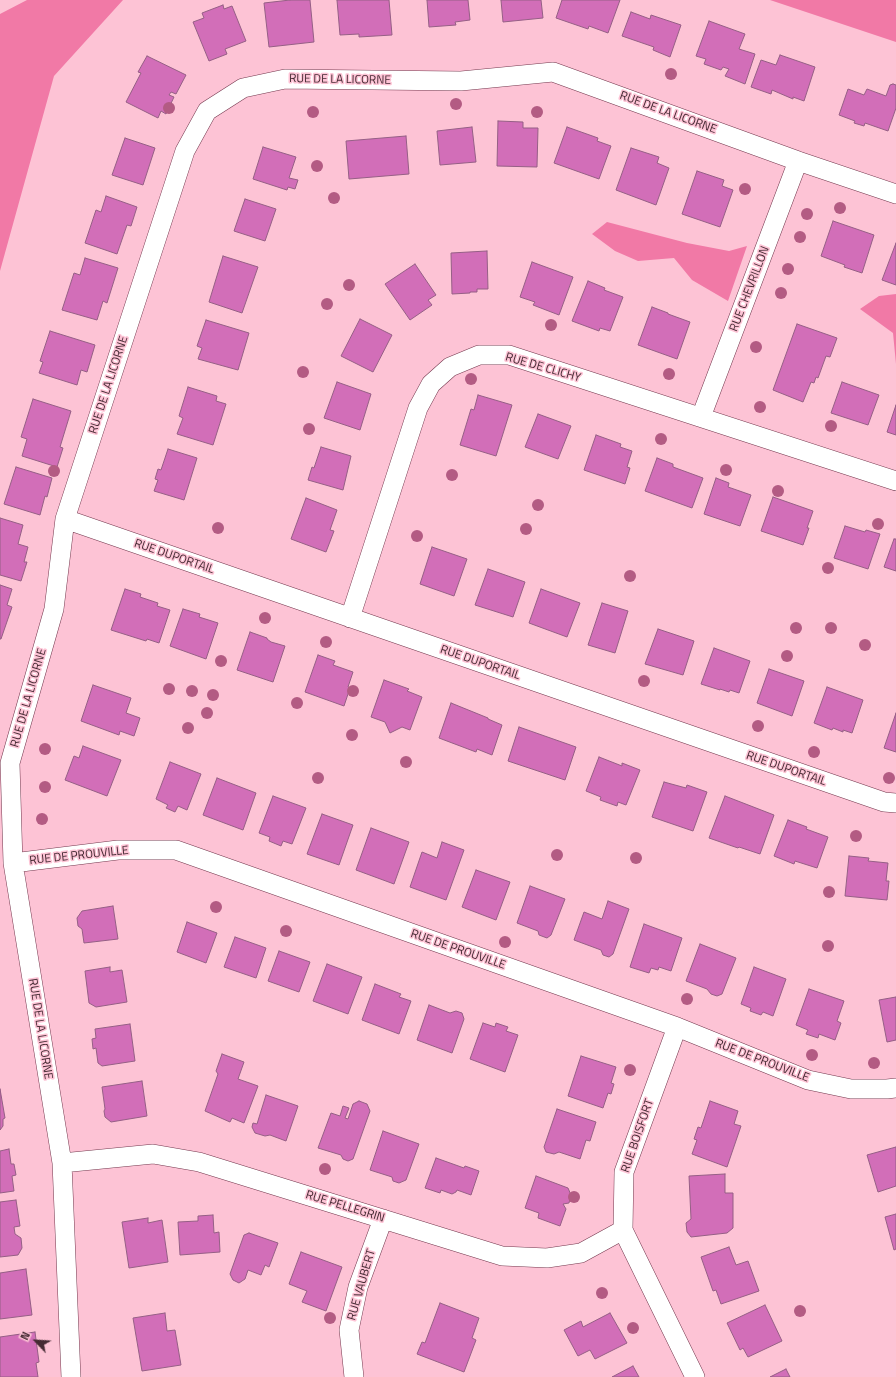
<!DOCTYPE html>
<html>
<head>
<meta charset="utf-8">
<style>
  body { margin:0 }
  #map { position:relative; width:896px; height:1377px; overflow:hidden; background:#fdc3d5; font-family:"Titillium Web",sans-serif }
  canvas { display:block }
  .north { position:absolute; left:16px; top:1321px; width:40px; height:40px; -webkit-text-stroke:3px #fdc3d5; paint-order:stroke; rotate:295deg; font-size:11px; font-weight:700; line-height:16px; text-align:center; color:#452a33 }
  .north::after { content:''; display:block; margin:auto; width:14px; height:18px; background:#452a33; clip-path:polygon(50% 0,100% 100%,50% 72%,0 100%) }
</style>
</head>
<body>
<div id="map">
<canvas width="896" height="1377"></canvas>
<div class="north">N</div>
</div>
<script>
const g = document.querySelector('canvas').getContext('2d');
g.lineJoin = 'round';
function fill(path, color) { g.fillStyle = color; g.fill(path, 'evenodd'); }
const shape = rows => new Path2D(rows.map(r => 'M' + r).join(''));
function trace(path, color, width, dash) { g.strokeStyle = color; g.lineWidth = width; g.lineCap = dash ? 'butt' : 'round'; g.setLineDash(dash || []); g.stroke(path); }
function write(font, color, halo, rows, align = 'center') {
  g.font = font + ' "Titillium Web",sans-serif'; g.lineWidth = 3; g.setLineDash([]); g.textBaseline = 'middle'; g.strokeStyle = halo; g.fillStyle = color; for (const [text, x, y, turn = 0] of rows) {
    g.save(); g.translate(x, y); g.rotate((+turn || 0) * Math.PI / 180); g.textAlign = isNaN(turn) ? turn : align; if (halo) g.strokeText(text, 0, 0); g.fillText(text, 0, 0); g.restore();
  }
}
fill(shape([
  [27,0,123,0,54,76,0,271,0,14],
  [770,0,896,0,896,42],
  [607,222,687,243,729,251,747,246,728,301,692,280,674,258,638,261,615,251,592,234],
  [896,294,896,364,893,333,860,309,879,296]
]), '#f179a6');
const building = shape([
  [290,0,310,0,314,42,269,47,264,3,290,0],
  [337,0,389,0,392,35,359,37,359,34,340,35,337,0],
  [427,0,468,0,470,20,455,22,456,25,429,27,427,0],
  [501,0,541,0,543,18,503,22,501,0],
  [562,0,620,0,608,33,589,26,588,29,556,18,562,0],
  [223,5,224,9,232,6,246,41,225,49,227,54,209,61,193,22,204,18,202,13,223,5],
  [631,12,650,19,651,15,681,25,670,57,653,50,654,47,622,36,631,12],
  [709,21,745,34,739,49,755,54,745,84,725,76,729,69,723,67,721,70,704,64,706,59,696,56,709,21],
  [780,55,815,67,804,101,793,97,793,99,772,90,771,94,751,87,761,60,776,65,780,55],
  [147,56,186,75,176,94,171,92,169,95,174,97,166,114,161,111,158,118,126,102,141,73,138,72,147,56],
  [893,84,896,85,896,108,888,131,865,123,864,126,854,123,855,121,839,115,848,89,864,95,867,89,886,96,890,85,893,84],
  [498,121,523,122,523,128,538,128,537,167,497,166,498,121],
  [472,127,476,162,440,165,437,131,472,127],
  [567,127,598,138,597,141,611,146,599,179,554,163,567,127],
  [406,136,409,174,349,179,346,141,406,136],
  [125,138,155,148,143,185,112,175,125,138],
  [263,147,296,157,289,178,298,180,295,189,288,187,287,190,253,179,263,147],
  [631,148,659,157,657,163,669,168,656,205,616,190,631,148],
  [697,171,724,180,722,186,733,190,720,227,682,214,697,171],
  [106,196,137,207,131,226,127,225,117,254,85,243,96,210,101,212,106,196],
  [245,199,276,209,265,241,234,231,245,199],
  [833,221,874,235,862,273,844,267,845,265,821,256,833,221],
  [896,243,896,285,882,280,896,243],
  [487,251,488,289,477,289,477,292,470,292,470,293,452,294,451,253,487,251],
  [223,256,258,267,242,313,209,302,223,256],
  [85,258,118,268,107,303,103,301,97,320,62,310,74,273,80,275,85,258],
  [532,262,573,277,559,315,533,305,535,302,520,297,532,262],
  [415,264,436,295,428,300,432,305,410,320,385,284,415,264],
  [588,281,605,288,604,290,623,297,610,331,600,328,599,331,572,321,588,281],
  [652,307,668,313,668,314,690,322,677,359,638,345,652,307],
  [360,319,392,335,373,372,341,356,360,319],
  [206,320,249,333,238,370,198,359,202,348,197,346,206,320],
  [797,324,837,338,830,357,826,356,818,378,816,377,814,383,811,382,803,402,773,390,797,324],
  [50,331,95,345,87,372,81,370,77,385,39,373,43,362,40,361,50,331],
  [337,382,371,394,360,430,324,418,337,382],
  [842,382,879,395,868,425,831,413,842,382],
  [188,387,217,396,216,401,226,404,213,445,177,434,183,418,179,416,188,387],
  [478,395,512,405,496,456,460,445,471,409,474,410,478,395],
  [33,399,71,411,60,447,63,448,57,467,22,456,27,439,21,437,33,399],
  [896,405,896,435,887,432,896,405],
  [538,414,571,426,558,459,525,447,538,414],
  [596,435,621,444,620,447,632,451,627,467,630,468,625,484,584,470,596,435],
  [321,447,351,456,343,490,308,480,312,467,314,468,321,447],
  [168,449,197,458,184,500,154,491,158,480,155,479,158,469,161,470,168,449],
  [657,458,673,464,673,467,703,478,692,508,645,491,657,458],
  [16,467,52,478,47,497,45,496,40,515,4,504,16,467],
  [716,478,729,483,728,487,751,495,740,526,704,514,716,478],
  [773,497,813,511,807,528,809,528,803,545,761,531,773,497],
  [306,498,337,510,330,530,334,531,326,552,291,539,306,498],
  [0,518,23,525,18,544,28,547,24,562,27,562,21,581,0,575,0,518],
  [845,526,865,532,866,530,880,534,868,569,834,558,845,526],
  [894,539,896,539,896,571,884,567,894,539],
  [432,547,467,559,454,596,420,584,432,547],
  [488,569,525,582,513,617,475,605,488,569],
  [0,585,12,589,7,605,12,607,1,639,0,639,0,585],
  [125,589,141,594,140,597,158,603,157,606,170,610,159,643,147,639,146,641,111,630,125,589],
  [541,589,580,603,567,637,529,623,541,589],
  [602,603,628,611,615,653,588,645,602,603],
  [183,609,200,614,199,617,218,623,206,659,170,646,183,609],
  [658,629,694,641,683,675,645,664,658,629],
  [250,632,267,638,267,639,271,642,285,646,273,682,237,670,250,632],
  [714,648,750,661,739,693,730,690,729,692,720,689,720,690,701,684,714,648],
  [318,655,335,661,333,665,353,672,348,687,350,688,344,706,305,692,318,655],
  [769,669,804,681,792,716,757,703,769,669],
  [384,680,409,689,407,691,422,697,410,730,402,727,390,733,385,722,371,717,384,680],
  [93,685,131,698,126,713,140,718,134,736,120,731,119,735,81,721,93,685],
  [827,687,863,700,852,733,843,730,843,732,833,728,832,730,814,723,827,687],
  [451,703,488,718,488,719,502,725,492,755,477,749,476,752,439,738,451,703],
  [896,713,896,752,884,748,896,713],
  [519,727,576,747,565,780,508,761,519,727],
  [83,746,121,760,107,796,65,780,74,756,79,758,83,746],
  [599,757,622,766,622,763,640,770,626,805,618,802,617,806,600,800,601,797,586,791,599,757],
  [170,762,201,774,187,810,178,806,175,812,166,808,168,805,156,799,170,762],
  [217,778,256,793,243,830,203,815,217,778],
  [664,782,686,788,687,785,707,792,693,831,652,817,664,782],
  [273,796,306,808,292,844,283,841,281,846,269,841,270,837,259,833,273,796],
  [725,796,774,815,760,854,739,847,738,848,709,838,725,796],
  [322,814,353,825,339,865,307,854,322,814],
  [788,820,807,827,806,829,828,837,817,868,795,861,794,864,774,856,788,820],
  [371,828,409,842,394,884,356,870,371,828],
  [442,842,464,850,446,900,410,887,422,852,437,858,442,842],
  [849,856,869,858,868,861,888,863,886,881,889,881,887,900,845,896,849,856],
  [476,870,510,882,496,920,462,907,476,870],
  [530,886,565,899,551,935,547,938,539,935,538,931,517,923,530,886],
  [608,901,629,909,613,954,609,957,603,955,601,950,574,940,584,912,602,919,608,901],
  [113,906,118,939,84,943,82,929,78,926,77,918,82,911,113,906],
  [187,922,217,933,206,963,177,952,187,922],
  [644,924,682,938,671,971,659,967,658,970,651,968,649,973,630,967,644,924],
  [235,937,266,948,256,978,224,967,235,937],
  [700,944,736,958,722,994,717,996,711,994,707,989,686,981,700,944],
  [279,951,310,962,299,992,268,981,279,951],
  [327,964,362,977,348,1014,313,1001,327,964],
  [110,967,110,972,122,970,127,1002,96,1007,89,1003,85,971,110,967],
  [754,967,786,979,773,1016,763,1012,761,1015,750,1011,751,1008,741,1004,754,967],
  [375,984,401,994,399,997,411,1001,399,1034,362,1020,375,984],
  [809,989,844,1001,837,1021,841,1023,835,1040,819,1034,818,1038,806,1034,808,1030,796,1025,809,989],
  [896,997,896,1040,887,1042,879,1000,896,997],
  [429,1005,450,1013,456,1011,462,1013,464,1019,452,1053,417,1040,429,1005],
  [483,1023,495,1027,496,1023,508,1027,506,1031,518,1035,505,1072,470,1059,483,1023],
  [130,1024,135,1061,102,1066,98,1063,96,1048,93,1049,92,1039,96,1038,95,1029,130,1024],
  [222,1054,244,1062,238,1079,258,1086,244,1123,232,1118,230,1122,205,1111,218,1074,216,1071,222,1054],
  [581,1056,616,1067,611,1083,614,1084,611,1094,608,1093,603,1108,568,1096,581,1056],
  [142,1081,147,1116,111,1122,105,1117,104,1111,105,1109,102,1087,142,1081],
  [0,1089,5,1118,3,1119,3,1126,0,1130,0,1089],
  [266,1095,298,1106,286,1141,270,1135,265,1136,255,1133,252,1127,253,1123,257,1124,266,1095],
  [359,1101,367,1104,370,1111,353,1159,348,1161,343,1159,341,1155,318,1148,331,1113,340,1116,343,1106,349,1108,345,1118,348,1119,353,1104,359,1101],
  [710,1101,738,1111,734,1124,741,1126,727,1167,692,1154,697,1140,694,1139,698,1127,701,1128,710,1101],
  [557,1109,596,1122,590,1141,586,1140,580,1159,559,1152,554,1154,546,1152,544,1147,557,1109],
  [383,1131,419,1144,406,1180,399,1183,393,1181,392,1177,370,1170,383,1131],
  [896,1147,896,1186,878,1192,867,1155,896,1147],
  [9,1149,11,1164,14,1164,16,1175,12,1176,14,1191,0,1193,0,1151,9,1149],
  [436,1158,464,1168,465,1166,479,1171,471,1195,457,1190,456,1192,452,1194,441,1190,440,1193,425,1188,436,1158],
  [725,1174,725,1193,733,1193,733,1228,727,1233,691,1237,687,1232,686,1223,691,1219,689,1176,725,1174],
  [536,1176,568,1188,571,1195,569,1203,563,1204,566,1209,560,1226,538,1218,539,1213,525,1208,536,1176],
  [16,1200,20,1226,14,1227,15,1234,21,1238,22,1248,18,1255,0,1257,0,1202,16,1200],
  [896,1214,896,1249,894,1250,885,1217,896,1214],
  [213,1215,214,1233,219,1232,220,1252,180,1255,178,1222,198,1221,198,1216,213,1215],
  [148,1218,148,1223,162,1220,168,1262,129,1268,122,1222,148,1218],
  [249,1233,278,1243,269,1267,265,1265,261,1275,248,1270,245,1279,239,1283,233,1280,230,1274,244,1235,249,1233],
  [729,1247,736,1265,748,1261,759,1291,721,1304,716,1290,713,1291,701,1257,729,1247],
  [301,1252,342,1267,326,1311,302,1302,307,1291,289,1284,301,1252],
  [26,1269,32,1315,0,1319,0,1273,26,1269],
  [440,1303,479,1318,472,1338,476,1340,464,1372,417,1354,422,1342,425,1343,440,1303],
  [765,1305,782,1341,748,1357,743,1348,740,1350,727,1323,765,1305],
  [165,1313,167,1331,175,1330,181,1365,142,1371,133,1318,165,1313],
  [610,1313,627,1343,595,1359,590,1350,578,1356,564,1330,581,1321,583,1327,610,1313],
  [35,1332,39,1362,36,1363,38,1377,0,1377,0,1337,35,1332],
  [633,1366,639,1377,612,1377,633,1366],
  [786,1369,790,1377,770,1377,786,1369]
]);
fill(building, '#d26eb8');
trace(building, '#955f85', 1);
const street = shape([
  [701,417,798,161],
  [65,519,884,802,896,803],
  [350,618,418,408,431,384,450,367,479,355,509,355,896,481],
  [13,863,118,850,176,850,677,1027,808,1080,851,1089,887,1089,896,1088],
  [677,1027,624,1172,623,1230,695,1377],
  [62,1163,153,1154,199,1162,502,1256,547,1258,581,1253,623,1230],
  [71,1377,62,1163,13,863,10,763,54,609,65,519,185,151,207,111,243,88,285,79,461,81,553,72,798,161,896,194],
  [354,1377,349,1330,358,1287,383,1219]
]);
trace(street, '#74384e', 20);
trace(street, '#fff', 19);
g.fillStyle = '#b35b83';
for (const [x, y] of [
  [671,74],
  [456,104],
  [169,108],
  [313,112],
  [537,112],
  [317,166],
  [745,189],
  [334,198],
  [840,208],
  [807,214],
  [800,237],
  [788,269],
  [349,285],
  [781,293],
  [327,304],
  [551,325],
  [756,347],
  [303,372],
  [669,374],
  [471,379],
  [760,407],
  [831,426],
  [309,429],
  [661,439],
  [726,470],
  [54,471],
  [452,475],
  [778,491],
  [538,505],
  [878,524],
  [218,528],
  [526,529],
  [417,536],
  [828,568],
  [630,576],
  [265,618],
  [796,628],
  [831,628],
  [326,642],
  [865,645],
  [787,656],
  [221,661],
  [644,681],
  [169,689],
  [192,691],
  [353,691],
  [213,695],
  [297,703],
  [207,713],
  [758,726],
  [188,728],
  [352,735],
  [45,749],
  [814,752],
  [406,762],
  [318,778],
  [889,778],
  [45,787],
  [42,819],
  [856,836],
  [557,855],
  [636,858],
  [829,892],
  [216,907],
  [286,931],
  [505,942],
  [828,946],
  [687,999],
  [812,1055],
  [874,1063],
  [630,1070],
  [325,1169],
  [574,1197],
  [602,1293],
  [800,1311],
  [330,1318],
  [633,1328]
]) { g.beginPath(); g.arc(x, y, 6, 0, 2 * Math.PI); g.fill(); }
write('12px', '#452a33', '#fdc3d5', [
  ["RUE DE LA LICORNE",340,80,1],
  ["RUE DE LA LICORNE",668,113,20],
  ["RUE CHEVRILLON",750,289,-69],
  ["RUE DE CLICHY",543,368,16],
  ["RUE DE LA LICORNE",109,385,-72],
  ["RUE DUPORTAIL",174,557,19],
  ["RUE DUPORTAIL",480,663,19],
  ["RUE DE LA LICORNE",29,698,-74],
  ["RUE DUPORTAIL",786,769,19],
  ["RUE DE PROUVILLE",79,856,-6],
  ["RUE DE PROUVILLE",458,950,19],
  ["RUE DE LA LICORNE",40,1029,81],
  ["RUE DE PROUVILLE",762,1061,21],
  ["RUE BOISFORT",638,1136,-71],
  ["RUE PELLEGRIN",345,1207,17],
  ["RUE VAUBERT",362,1285,-74]
]);
</script>
</body>
</html>
